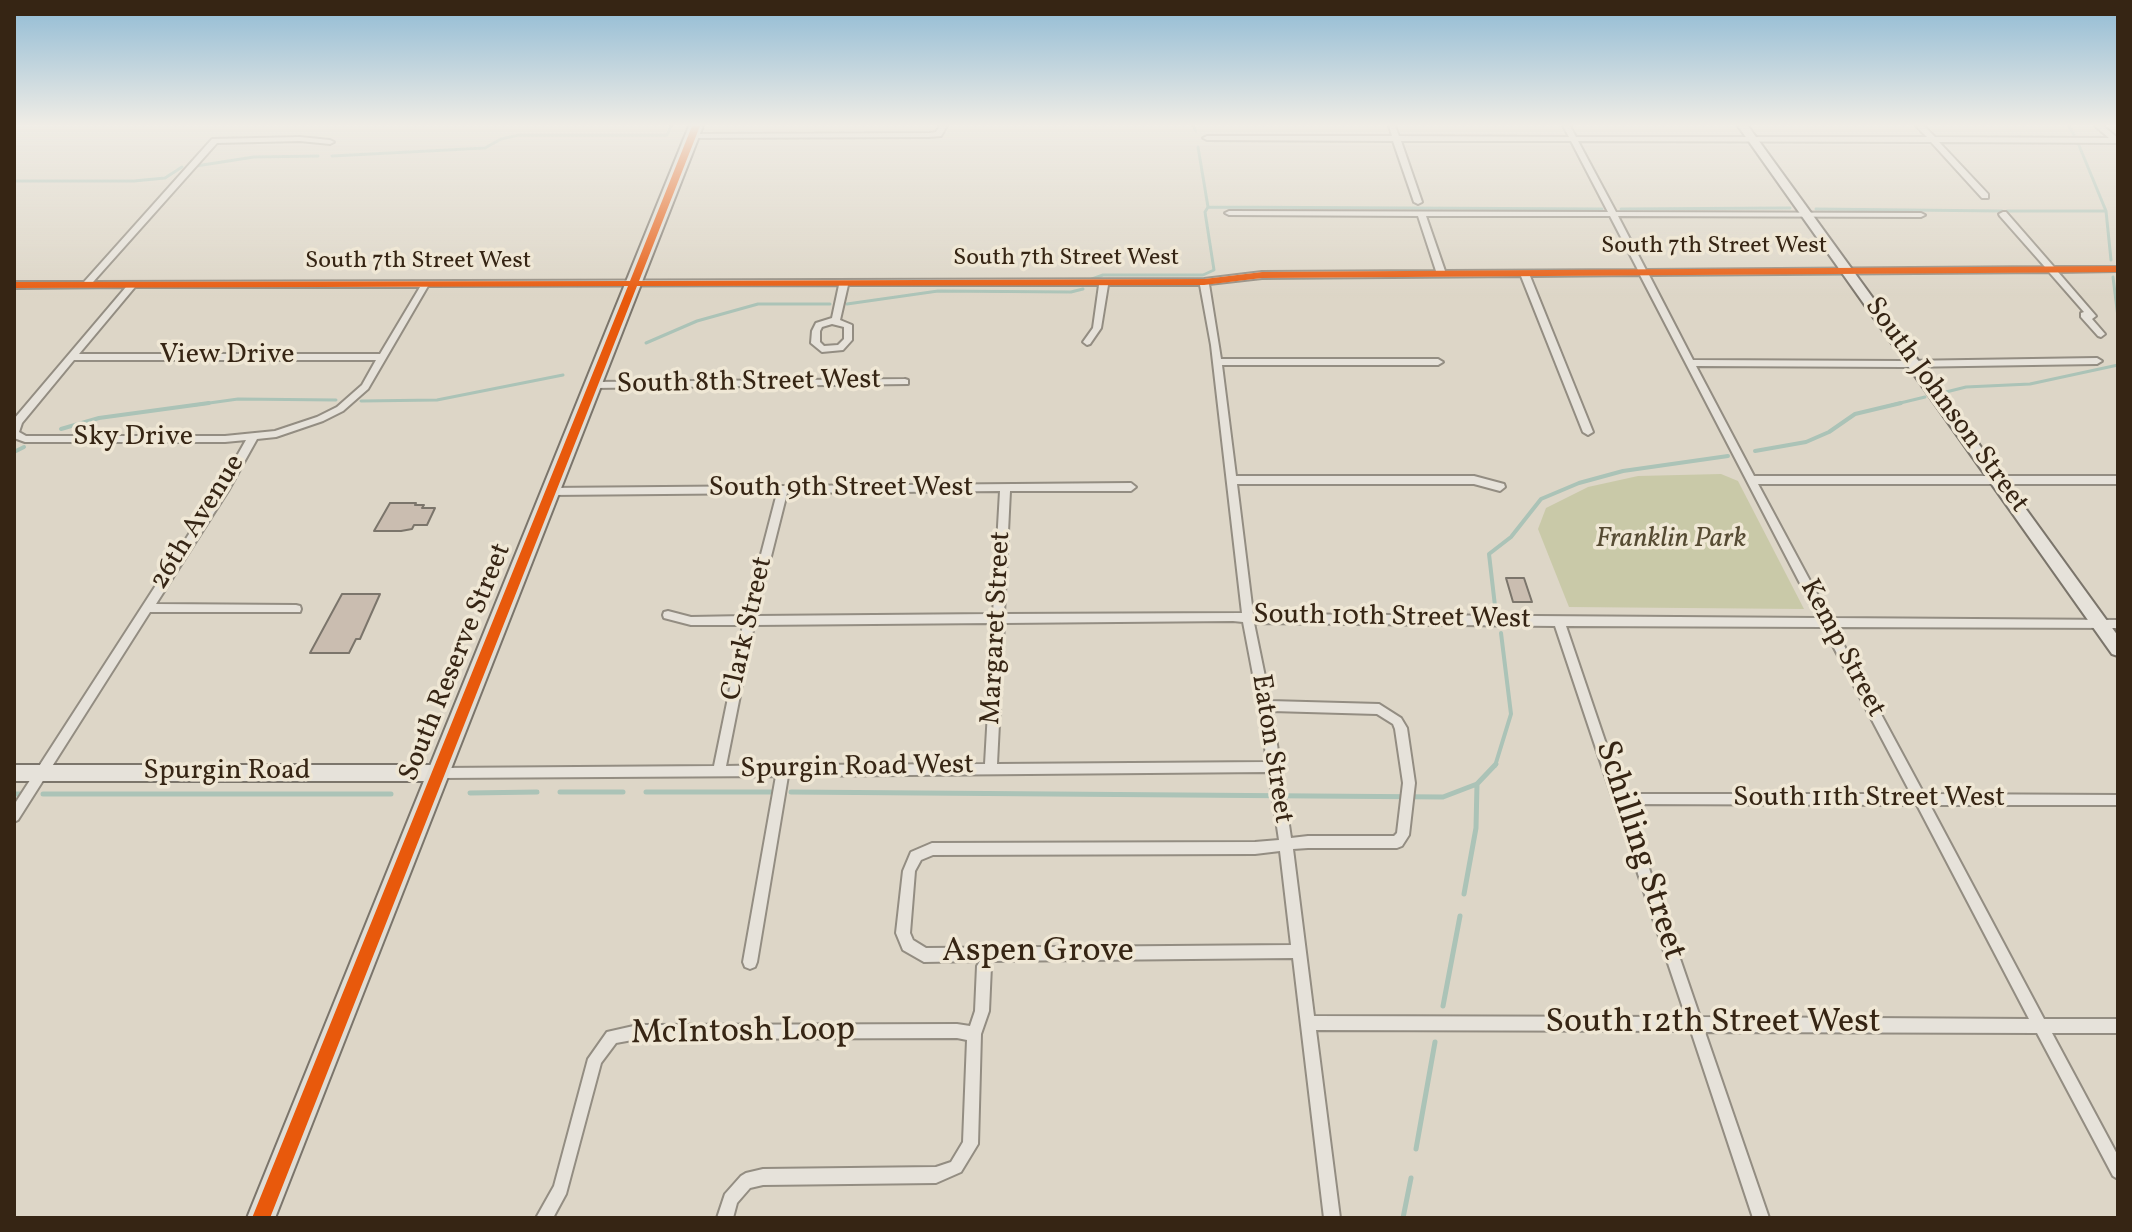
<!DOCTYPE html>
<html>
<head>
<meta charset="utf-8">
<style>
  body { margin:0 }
  #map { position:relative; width:2132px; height:1232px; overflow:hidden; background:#ddd6c7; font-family:Vollkorn,serif }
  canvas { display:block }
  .frame { position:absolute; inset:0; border:16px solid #362514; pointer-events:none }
</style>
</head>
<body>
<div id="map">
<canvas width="2132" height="1232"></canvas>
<div class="frame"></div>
</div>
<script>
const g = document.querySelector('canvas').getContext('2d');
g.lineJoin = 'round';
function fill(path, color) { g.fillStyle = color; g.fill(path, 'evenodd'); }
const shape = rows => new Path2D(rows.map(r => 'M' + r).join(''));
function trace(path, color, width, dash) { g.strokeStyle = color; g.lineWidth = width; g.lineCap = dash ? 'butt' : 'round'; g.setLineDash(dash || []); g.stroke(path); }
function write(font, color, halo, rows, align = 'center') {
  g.font = font + ' Vollkorn,serif'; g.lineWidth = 7; g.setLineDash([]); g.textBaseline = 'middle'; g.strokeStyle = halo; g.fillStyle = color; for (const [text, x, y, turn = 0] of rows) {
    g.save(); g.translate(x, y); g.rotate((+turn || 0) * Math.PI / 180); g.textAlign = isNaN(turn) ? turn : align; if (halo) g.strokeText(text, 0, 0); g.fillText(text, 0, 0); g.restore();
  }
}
fill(shape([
  [1721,474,1738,481,1804,609,1569,607,1538,529,1546,508,1588,487,1638,476]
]), '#c9c9a8');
trace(shape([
  [1193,126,1196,131],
  [2069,126,2074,135],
  [2078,143,2106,211,2111,260],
  [1198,147,1208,207],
  [332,156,485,148,501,139,519,135,667,135,671,126],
  [196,166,254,157,318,156],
  [14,181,134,181,165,178,182,167],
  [1621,209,1790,208],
  [1816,209,2002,211],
  [2007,211,2104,211],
  [2113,277,2118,317],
  [1092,279,1103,275,1203,275,1214,270,1205,212,1208,207,1602,209],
  [847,304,938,291,1071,292,1083,289],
  [646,343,697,321,758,304,830,304],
  [1946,392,1966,387,2030,384,2118,365],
  [361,401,437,400,563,375],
  [195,405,238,399,336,400],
  [1892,405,1925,397]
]), '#abc3b7', 3);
trace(shape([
  [61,429,99,418,209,403],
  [1755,451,1806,442,1829,432,1855,414,1901,403],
  [14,452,24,447],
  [1495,606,1489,554,1511,537,1541,499,1579,483,1623,471,1728,456],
  [1495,766,1511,714,1501,633]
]), '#abc3b7', 4);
trace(shape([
  [560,792,623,792],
  [646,792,771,792],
  [791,792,1443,797,1477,784,1496,764],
  [470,793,537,792],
  [14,794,21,794],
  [43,794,391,794],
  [1464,894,1476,828,1477,784],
  [1443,1006,1460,916],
  [1416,1149,1435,1042],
  [1403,1218,1411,1178]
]), '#abc3b7', 5);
const building = shape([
  [390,503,416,503,415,505,424,505,422,508,435,508,427,525,414,525,412,529,401,531,374,531,390,503],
  [1506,578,1524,578,1532,602,1513,602,1506,578],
  [342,594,380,594,360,639,356,639,349,653,310,653,342,594]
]);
fill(building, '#cabdb0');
trace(building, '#7b756b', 2);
const street = shape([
  [940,126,947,126,941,136,929,137,692,138,688,136,692,134,929,133,936,132,940,126],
  [1389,126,1395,126,1399,136,1569,137,1563,126,1570,126,1576,137,1927,137,1916,126,1924,126,1935,137,2109,138,2095,126,2103,126,2118,138,2117,143,1939,142,1988,194,1988,198,1982,198,1931,142,1578,141,1616,212,1921,213,1925,215,1921,217,1618,216,1646,270,2045,267,2000,216,1999,214,2003,212,2006,212,2054,267,2118,267,2118,271,2058,272,2096,316,2092,319,2105,334,2101,337,2098,336,2081,317,2081,313,2084,312,2049,272,1649,275,1693,360,1903,361,2097,358,2102,361,2097,364,1903,367,1696,366,1754,476,2118,476,2118,484,1758,484,1830,618,2118,620,2118,628,1834,627,1924,794,2118,795,2118,805,1930,805,2044,1019,2118,1019,2118,1033,2052,1033,2118,1156,2118,1179,2113,1176,2037,1033,1705,1032,1769,1218,1753,1218,1691,1031,1316,1030,1340,1218,1324,1218,1293,958,988,961,991,966,989,1011,981,1034,978,1144,961,1172,936,1183,763,1185,750,1188,737,1203,733,1218,717,1218,725,1194,741,1176,746,1173,763,1169,936,1167,951,1162,963,1142,967,1040,957,1038,638,1039,616,1043,601,1063,566,1194,553,1218,536,1218,554,1186,588,1059,607,1032,638,1025,957,1024,970,1026,975,1011,977,966,980,961,924,962,903,950,896,933,903,871,911,852,932,843,1255,842,1279,840,1269,772,788,776,757,962,755,967,750,969,745,967,743,962,776,776,440,778,436,777,434,773,436,769,440,768,714,766,743,625,691,625,664,618,663,615,664,612,668,611,691,617,745,616,777,493,551,495,547,494,546,491,547,488,1131,483,1136,487,1131,491,1010,491,1004,614,1242,613,1211,345,1200,285,1108,285,1101,328,1090,344,1087,345,1083,342,1093,328,1099,285,848,285,840,320,852,325,852,340,843,350,822,352,811,343,812,331,816,323,832,318,839,285,428,286,368,389,343,411,323,421,276,437,257,439,228,491,156,604,296,605,300,606,301,609,300,612,150,612,18,820,14,822,14,805,220,486,246,440,225,442,25,442,14,438,14,419,126,287,14,288,14,282,84,282,212,139,300,137,330,140,334,142,330,144,300,141,217,143,93,282,1204,279,1262,272,1436,271,1418,216,1229,215,1225,213,1229,211,1608,212,1571,141,1401,141,1422,202,1418,204,1414,202,1393,141,1207,140,1203,138,1207,136,1392,136,1389,126],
  [1426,216,1610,216,1638,270,1445,271,1426,216],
  [1640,275,1818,618,1253,614,1237,484,1474,484,1500,491,1505,487,1504,484,1474,476,1236,476,1222,365,1438,365,1443,362,1438,359,1221,359,1209,284,1262,278,1521,276,1583,432,1588,435,1593,432,1530,276,1640,275],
  [135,287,420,287,380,354,79,354,135,287],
  [832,324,844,327,844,339,838,345,824,346,820,342,820,331,822,327,832,324],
  [74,360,376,360,362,385,337,407,317,417,275,431,225,436,26,436,19,432,22,423,74,360],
  [1000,491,993,614,756,616,787,493,1000,491],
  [1233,621,1243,622,1259,706,1267,762,997,764,1004,623,1233,621],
  [993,623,985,764,787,765,783,764,779,765,726,766,754,625,993,623],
  [1254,623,1555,626,1686,1017,1314,1016,1293,849,1308,848,1397,848,1402,846,1409,835,1415,783,1407,728,1401,718,1379,704,1270,701,1254,623],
  [1566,626,1823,627,1911,794,1623,794,1566,626],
  [1272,711,1377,714,1393,724,1395,729,1403,783,1397,833,1394,836,1308,836,1291,838,1272,711],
  [1627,804,1917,805,2029,1019,1700,1017,1627,804],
  [1280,851,1291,945,926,948,913,940,910,933,915,871,921,860,933,855,1255,854,1280,851],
  [905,379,908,380,908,384,593,388,588,385,593,382,905,379]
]);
const secondary = shape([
  [1738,126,1748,126,2118,636,2118,656,2112,654,1738,126],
  [14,765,440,765,446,768,449,773,446,778,440,781,14,781,14,765]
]);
const highway = shape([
  [689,126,703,126,275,1218,247,1218,689,126]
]);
trace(street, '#938d82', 4);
trace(secondary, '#7b756b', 4);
trace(highway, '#7b756b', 4);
fill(street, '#e6e2da');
fill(secondary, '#e6e2da');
fill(highway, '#e0ddd4');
fill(shape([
  [692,126,700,126,639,281,1204,279,1262,272,2118,266,2118,272,1262,278,1204,285,637,286,270,1218,252,1218,628,286,14,288,14,282,630,281,692,126]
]), '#e8590c');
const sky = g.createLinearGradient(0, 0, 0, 298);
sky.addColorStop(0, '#8fbad4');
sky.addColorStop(0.42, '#f0ede6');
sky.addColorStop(1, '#f0ede600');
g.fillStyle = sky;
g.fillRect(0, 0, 2132, 298);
write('24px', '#362514', '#efe7d5', [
  ["South 7th Street West",1714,248],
  ["South 7th Street West",1066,260],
  ["South 7th Street West",418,263]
]);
write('28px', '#362514', '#efe7d5', [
  ["View Drive",227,357],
  ["South 8th Street West",749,384,-1],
  ["South Johnson Street",1945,406,54],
  ["Sky Drive",133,439],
  ["South 9th Street West",841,490],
  ["26th Avenue",199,523,-58],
  ["South 10th Street West",1392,619,1],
  ["Margaret Street",998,628,-87],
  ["Clark Street",749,629,-77],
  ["Kemp Street",1841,649,62],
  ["South Reserve Street",457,663,-68],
  ["Eaton Street",1270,749,81],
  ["Spurgin Road West",857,769,-1],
  ["Spurgin Road",227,773],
  ["South 11th Street West",1869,800]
]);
write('italic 28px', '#564b33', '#efe7d5', [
  ["Franklin Park",1671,541]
]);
write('34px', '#362514', '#efe7d5', [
  ["Schilling Street",1638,851,72],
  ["Aspen Grove",1038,954],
  ["South 12th Street West",1713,1025],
  ["McIntosh Loop",743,1034,-1]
]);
</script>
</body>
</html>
